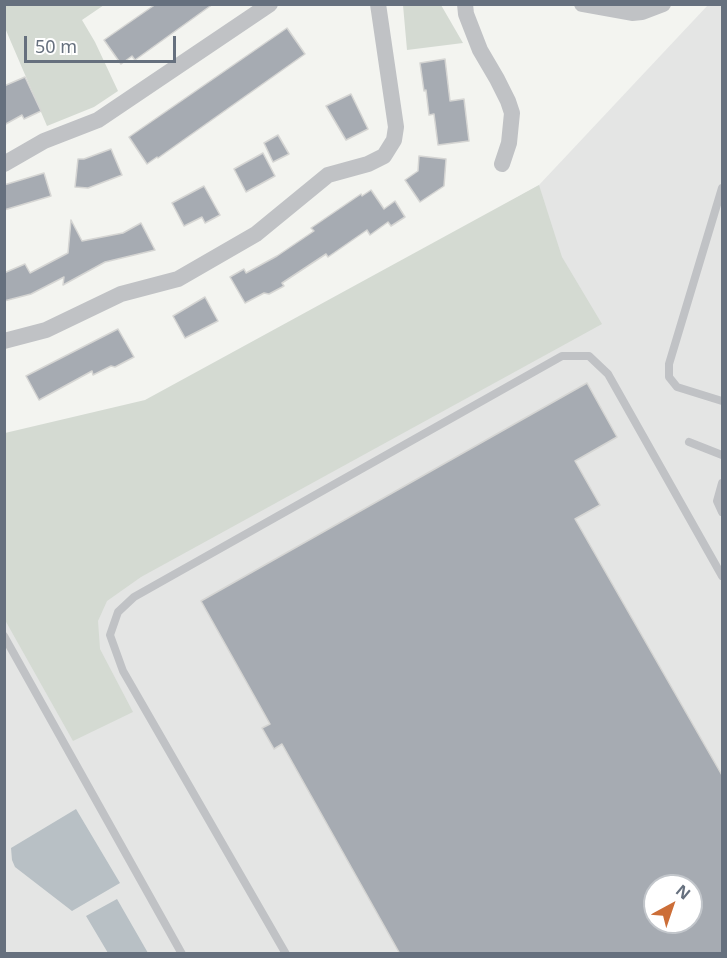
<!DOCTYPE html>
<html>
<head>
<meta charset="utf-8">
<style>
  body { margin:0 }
  #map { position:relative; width:727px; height:958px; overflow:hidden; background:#f3f4f0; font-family:"Noto Sans",sans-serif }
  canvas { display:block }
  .frame { position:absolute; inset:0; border:6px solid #66707e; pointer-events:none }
  .north { position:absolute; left:643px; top:874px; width:60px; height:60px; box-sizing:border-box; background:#fff; border:2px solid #c2c6cb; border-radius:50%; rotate:40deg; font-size:16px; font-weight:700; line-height:24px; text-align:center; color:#66707e }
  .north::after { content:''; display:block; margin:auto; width:21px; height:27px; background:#cc6e38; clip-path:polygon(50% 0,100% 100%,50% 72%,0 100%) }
  .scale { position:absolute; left:24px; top:36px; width:152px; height:27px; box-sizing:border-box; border:3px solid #66707e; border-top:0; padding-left:8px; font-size:18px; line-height:21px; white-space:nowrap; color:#66707e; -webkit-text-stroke:4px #fff; paint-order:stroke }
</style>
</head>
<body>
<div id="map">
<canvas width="727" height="958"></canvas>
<div class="frame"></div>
<div class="north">N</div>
<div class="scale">50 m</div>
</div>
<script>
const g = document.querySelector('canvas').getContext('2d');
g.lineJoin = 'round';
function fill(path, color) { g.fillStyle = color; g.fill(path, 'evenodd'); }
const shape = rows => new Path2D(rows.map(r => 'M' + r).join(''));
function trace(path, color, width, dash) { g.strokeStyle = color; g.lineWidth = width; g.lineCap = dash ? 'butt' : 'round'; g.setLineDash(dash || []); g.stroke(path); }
fill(shape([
  [708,5,722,5,722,953,5,953,4,487,539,185],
  [655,886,691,886,691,922,655,922]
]), '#e4e5e4');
fill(shape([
  [5,5,104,5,82,20,95,42,118,91,94,107,47,126,5,28],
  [403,5,441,5,463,43,407,50],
  [539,185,562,257,602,324,141,577,107,601,98,621,100,649,133,712,73,741,5,620,5,433,145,400]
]), '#d4dad2');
fill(shape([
  [76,809,120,883,72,911,15,867,12,860,11,848],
  [117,899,148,953,108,953,86,916]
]), '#b8c0c5');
const building = shape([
  [156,4,213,4,135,60,132,56,121,64,104,40,156,4],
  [287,28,305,54,158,158,157,157,147,164,129,137,287,28],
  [445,59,450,101,464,99,469,141,438,145,434,114,429,115,426,90,424,91,420,63,445,59],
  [25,77,41,111,24,119,22,115,4,125,4,86,25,77],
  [351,94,368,129,346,140,326,106,351,94],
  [278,135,289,154,273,162,264,143,278,135],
  [111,149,122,175,88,188,75,187,78,159,84,159,111,149],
  [263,153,275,176,246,192,234,169,263,153],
  [419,156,446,159,444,186,420,202,405,180,418,171,419,156],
  [44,173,51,196,4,210,4,185,44,173],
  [204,186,220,215,205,223,202,217,184,226,172,203,204,186],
  [371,190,384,209,395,201,405,217,391,226,388,222,370,235,367,230,328,257,326,254,282,283,284,286,269,294,264,293,245,303,230,277,244,269,246,273,277,256,314,231,311,228,361,194,362,196,371,190],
  [71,220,82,241,123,233,141,223,155,250,105,262,63,285,64,277,31,294,4,301,4,273,25,264,30,273,68,253,71,220],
  [205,297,218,321,185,338,173,316,205,297],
  [118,329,134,357,115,367,111,366,93,375,92,371,39,400,26,376,118,329],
  [587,383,617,437,575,461,600,505,575,519,723,777,723,954,400,954,282,744,274,749,262,728,270,724,201,601,587,383],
  [655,886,691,886,691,922,655,922,655,886]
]);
fill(building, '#a6abb2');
trace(building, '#d5d5d3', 1.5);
trace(shape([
  [722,188,669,364,669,377,677,387,722,401],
  [689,442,722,455],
  [722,483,717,501,722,512],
  [4,636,182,954],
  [286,954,123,671,110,635,118,612,134,597,562,356,589,356,608,374,722,576]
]), '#c0c2c5', 8);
trace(shape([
  [465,4,466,14,480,50,497,79,508,101,512,113,509,143,502,164],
  [582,4,632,13,642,12,663,4],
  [4,164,44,141,98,120,270,4],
  [4,341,46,330,121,294,178,279,256,234,328,175,368,164,384,156,394,140,396,127,378,4]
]), '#c0c2c5', 16);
</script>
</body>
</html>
